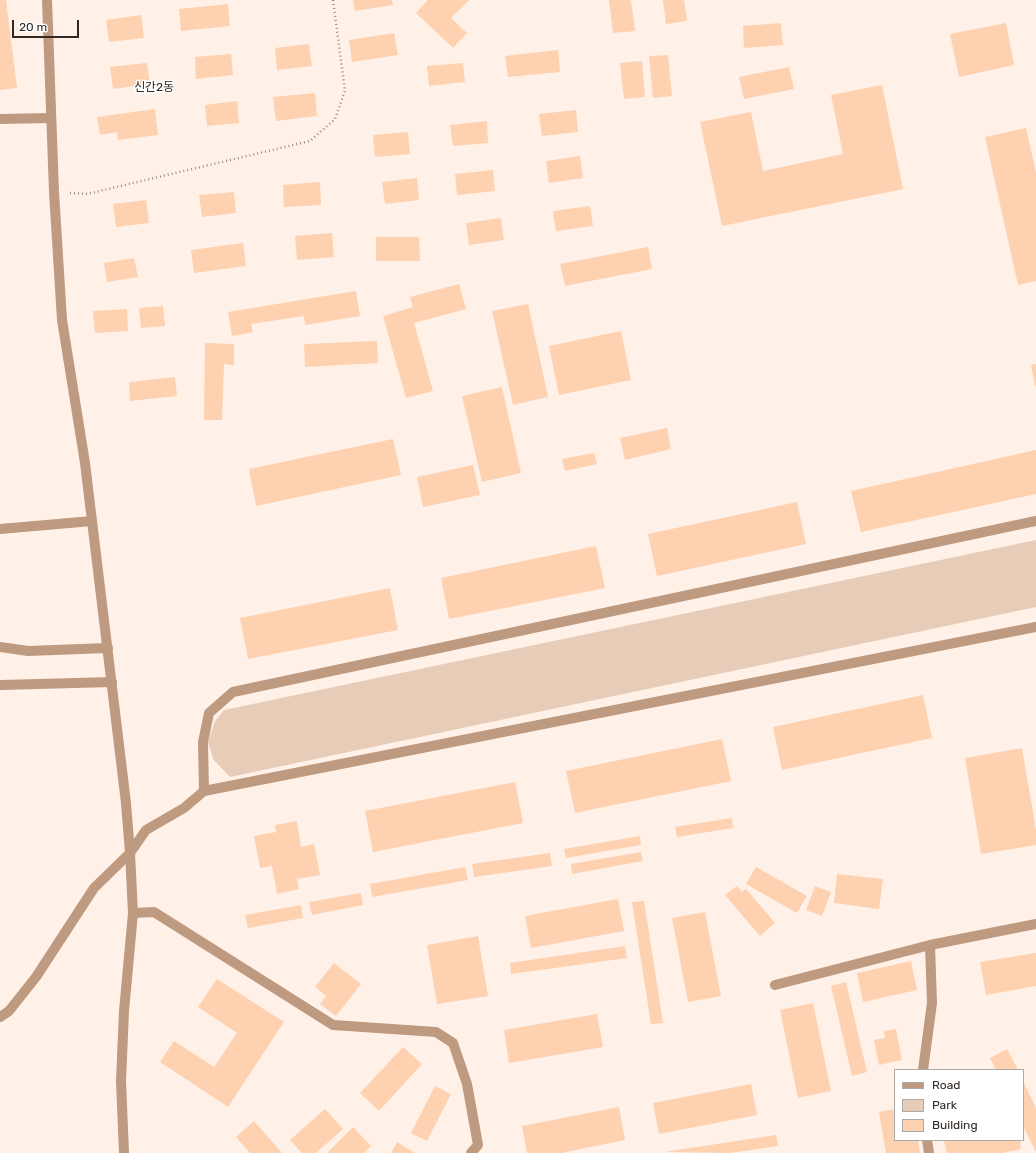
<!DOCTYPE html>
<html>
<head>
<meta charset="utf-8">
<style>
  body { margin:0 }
  #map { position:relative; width:1036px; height:1153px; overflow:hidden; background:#fff1e8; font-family:Rubik,sans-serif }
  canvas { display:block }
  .legend { position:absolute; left:894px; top:1069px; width:130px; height:72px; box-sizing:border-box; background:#fff; border:1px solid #aca9a7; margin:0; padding:5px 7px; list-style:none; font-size:12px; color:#302822 }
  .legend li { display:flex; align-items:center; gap:8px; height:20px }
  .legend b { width:20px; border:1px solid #aca9a7 }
  .scale { position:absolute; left:12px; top:20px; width:67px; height:18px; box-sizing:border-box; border:2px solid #302822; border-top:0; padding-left:5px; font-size:12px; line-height:14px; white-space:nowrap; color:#302822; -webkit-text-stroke:3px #fff; paint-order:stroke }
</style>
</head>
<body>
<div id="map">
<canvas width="1036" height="1153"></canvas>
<ul class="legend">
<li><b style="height:5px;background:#be9a80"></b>Road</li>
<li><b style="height:11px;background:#e7ccb8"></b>Park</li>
<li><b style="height:11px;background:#fed1b0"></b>Building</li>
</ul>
<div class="scale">20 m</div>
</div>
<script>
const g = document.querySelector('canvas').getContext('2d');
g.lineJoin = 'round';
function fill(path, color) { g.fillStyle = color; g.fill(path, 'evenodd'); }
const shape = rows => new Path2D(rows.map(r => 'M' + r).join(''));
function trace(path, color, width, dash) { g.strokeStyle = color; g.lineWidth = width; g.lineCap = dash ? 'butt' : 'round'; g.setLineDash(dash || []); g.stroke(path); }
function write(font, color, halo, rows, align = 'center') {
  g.font = font + ' Rubik,"Noto Sans KR",sans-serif'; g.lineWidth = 3; g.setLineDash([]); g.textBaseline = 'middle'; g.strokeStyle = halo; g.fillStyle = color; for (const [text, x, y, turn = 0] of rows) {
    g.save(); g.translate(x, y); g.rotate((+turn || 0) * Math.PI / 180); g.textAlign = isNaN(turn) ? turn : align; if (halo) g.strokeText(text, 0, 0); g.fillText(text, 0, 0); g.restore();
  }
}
fill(shape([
  [1036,540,1036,607,230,777,213,759,208,742,215,721,224,710]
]), '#e7ccb8');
fill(shape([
  [0,0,6,0,17,88,0,90],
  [353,0,392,0,393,5,355,11],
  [428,0,469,0,451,18,467,33,453,48,416,13],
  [609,0,631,0,635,31,613,33],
  [663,0,684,0,687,21,666,24],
  [228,4,230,26,181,31,179,9],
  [141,15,144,38,109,42,106,20],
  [781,23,783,45,744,48,743,26],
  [1006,23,1014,65,959,77,950,34],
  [394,33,398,55,352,62,349,40],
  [309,44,312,66,277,70,275,48],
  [558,50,560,72,508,77,505,56],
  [231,54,233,75,196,79,195,57],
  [668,55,672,96,653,98,649,56],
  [642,61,645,97,624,99,620,63],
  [147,63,150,84,113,89,110,67],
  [463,63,465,82,429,86,427,66],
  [789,67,794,89,744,99,739,77],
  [882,85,903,189,722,226,700,122,751,112,763,171,843,154,831,95],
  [315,93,317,116,276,121,273,97],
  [237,101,239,123,207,126,205,105],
  [155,109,158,135,118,140,117,132,100,135,97,117],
  [576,110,578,132,542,136,539,114],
  [487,121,488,143,453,146,450,125],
  [1026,128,1036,172,1036,281,1018,285,985,137],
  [408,132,410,154,375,157,373,135],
  [580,156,583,178,549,183,546,161],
  [493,170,495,191,457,195,455,174],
  [417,178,419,200,385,204,382,182],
  [320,182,321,205,284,207,283,185],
  [234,192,236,213,202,217,199,195],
  [146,200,149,223,116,227,113,204],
  [590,206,593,226,556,231,553,211],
  [501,218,504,240,469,245,466,223],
  [332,233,334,257,297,260,295,236],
  [376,237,419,237,420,261,376,261],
  [243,243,246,266,194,273,191,250],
  [648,247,652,269,565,286,560,264],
  [134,258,138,277,107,282,104,263],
  [459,284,466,309,414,323,433,391,406,398,383,316,413,307,410,297],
  [356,291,360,316,305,325,304,316,251,324,253,332,232,336,228,312],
  [528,304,548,397,513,405,492,311],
  [163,306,165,326,141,328,139,308],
  [127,309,128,331,95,333,93,311],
  [621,331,631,380,559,395,549,346],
  [377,341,378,363,305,367,304,344],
  [205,343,234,344,234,365,224,364,222,420,204,420],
  [1036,364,1036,386,1035,386,1031,365],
  [175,377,177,396,130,401,129,382],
  [502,387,521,473,482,482,462,396],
  [667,428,671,449,625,460,620,438],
  [393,439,401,475,256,506,249,469],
  [1036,450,1036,494,861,532,851,491],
  [594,453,597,464,565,471,562,459],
  [473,465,480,495,423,507,417,477],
  [797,502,806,544,657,576,648,534],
  [596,546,605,588,449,619,441,578],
  [390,588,398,630,248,659,240,618],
  [923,695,932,738,782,770,773,727],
  [722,739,731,781,575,813,566,771],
  [1022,748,1036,830,1036,845,981,854,965,758],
  [515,782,523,823,373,852,365,811],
  [732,818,733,828,677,837,675,827],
  [297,821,301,847,314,844,320,875,297,879,299,889,277,894,272,866,260,868,254,836,276,832,275,825],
  [640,836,641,845,566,858,564,849],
  [641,852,643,861,572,874,571,864],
  [550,853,552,866,474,877,472,864],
  [465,867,468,880,372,897,370,884],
  [756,867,807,896,797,913,746,884],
  [837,874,883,879,879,909,834,903],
  [737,886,742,892,746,889,775,923,760,936,725,895],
  [815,886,831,892,822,916,806,910],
  [361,893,363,905,312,915,309,902],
  [618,899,624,931,531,948,525,916],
  [644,901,663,1023,651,1024,632,902],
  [301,905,303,918,248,928,245,915],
  [705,912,721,996,688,1002,672,918],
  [478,936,488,996,437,1004,427,945],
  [625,946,627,958,511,974,510,963],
  [1036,953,1036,986,986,995,980,962],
  [911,961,917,990,863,1002,857,973],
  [334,963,361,984,336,1016,320,1004,326,996,315,987],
  [217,979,284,1022,228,1107,160,1062,174,1041,214,1067,237,1033,198,1007],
  [846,982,867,1072,852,1076,831,986],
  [813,1003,831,1091,798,1098,780,1010],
  [597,1014,603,1047,509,1063,504,1030],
  [896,1029,902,1060,879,1065,874,1040,885,1038,884,1031],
  [403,1047,422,1064,379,1111,360,1093],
  [1007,1049,1018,1070,996,1070,990,1058],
  [1023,1081,1036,1108,1036,1152,1023,1126],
  [751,1084,757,1115,659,1134,653,1103],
  [435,1086,451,1094,427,1141,411,1133],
  [619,1107,625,1140,561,1153,527,1153,522,1126],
  [325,1109,343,1129,316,1153,302,1153,290,1140],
  [895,1109,895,1140,918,1140,920,1153,886,1153,879,1112],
  [254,1121,282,1153,250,1153,236,1137],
  [353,1127,371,1146,364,1153,327,1153],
  [776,1135,778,1146,730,1153,664,1152],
  [949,1140,1020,1140,1021,1149,1002,1153,947,1153,944,1141],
  [397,1142,415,1153,391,1153]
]), '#fed1b0');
trace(shape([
  [70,193,87,194,310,141,335,119,345,91,333,0]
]), '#998e86', 2.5, [1, 3]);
trace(shape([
  [0,529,92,521],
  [0,685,112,682]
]), '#be9a80', 10);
trace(shape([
  [0,119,51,118],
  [1036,521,233,692,209,713,203,742,204,791,1036,627],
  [0,647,28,651,108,648],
  [133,913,154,912,333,1025,436,1032,453,1043,467,1084,478,1145,471,1153],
  [775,985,930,945,1036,924],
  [0,1017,9,1011,36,977,94,888,130,853,146,830,184,808,204,791],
  [923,1070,932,1003,930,945],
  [927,1140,929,1153]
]), '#be9a80', 10);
trace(shape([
  [47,0,54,192,62,320,85,463,126,803,130,853,133,913,124,1011,121,1081,124,1153]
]), '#be9a80', 10);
write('12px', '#302822', '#fff', [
  ["신간2동",154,88]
]);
</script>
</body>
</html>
